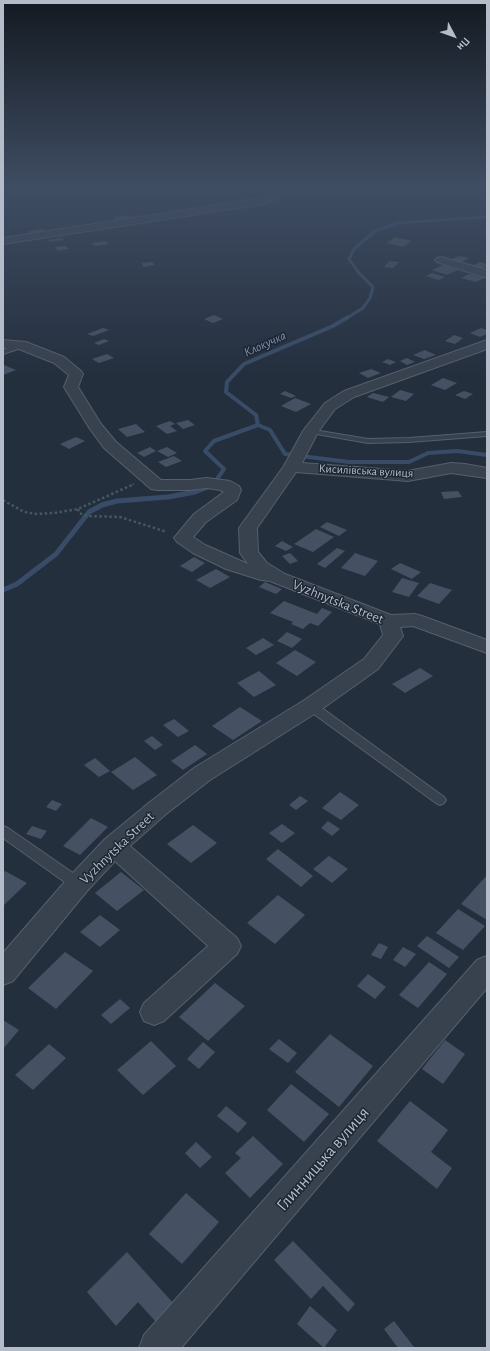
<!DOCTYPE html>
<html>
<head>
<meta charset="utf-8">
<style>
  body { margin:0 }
  #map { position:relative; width:490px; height:1351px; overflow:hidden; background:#242f3e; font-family:"Alegreya Sans",sans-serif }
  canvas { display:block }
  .frame { position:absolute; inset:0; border:4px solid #b4bcc9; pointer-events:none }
  .north { position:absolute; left:434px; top:16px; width:40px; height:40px; -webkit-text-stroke:3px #1d2633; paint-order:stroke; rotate:131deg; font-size:11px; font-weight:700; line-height:16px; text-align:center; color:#b4bcc9 }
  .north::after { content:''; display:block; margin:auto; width:14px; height:18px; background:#b4bcc9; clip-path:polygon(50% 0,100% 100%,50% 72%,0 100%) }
</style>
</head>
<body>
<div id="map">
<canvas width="490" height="1351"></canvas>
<div class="frame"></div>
<div class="north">Пн</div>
</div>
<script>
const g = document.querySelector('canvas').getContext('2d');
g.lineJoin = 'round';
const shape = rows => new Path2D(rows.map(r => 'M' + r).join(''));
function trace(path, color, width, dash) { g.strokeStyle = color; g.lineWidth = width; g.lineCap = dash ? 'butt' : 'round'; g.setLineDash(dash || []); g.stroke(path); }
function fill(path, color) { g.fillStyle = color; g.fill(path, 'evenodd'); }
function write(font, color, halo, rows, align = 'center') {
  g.font = font + ' "Alegreya Sans",sans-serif'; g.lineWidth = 3; g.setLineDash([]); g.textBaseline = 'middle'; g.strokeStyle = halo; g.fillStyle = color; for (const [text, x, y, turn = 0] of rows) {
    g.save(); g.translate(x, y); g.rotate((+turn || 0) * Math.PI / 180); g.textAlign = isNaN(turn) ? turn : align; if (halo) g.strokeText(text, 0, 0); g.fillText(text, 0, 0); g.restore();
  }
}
trace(shape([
  [347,318,363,308,370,298,373,287,359,273,349,259,354,249,375,231,397,223,487,217]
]), '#394c67', 3);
trace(shape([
  [258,425,270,430,285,454,349,462,409,462,428,453,457,451,487,455],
  [211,486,213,485,224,469,205,451,214,441,258,425,256,415,226,392,227,382,244,364,333,326,348,317]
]), '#394c67', 4);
trace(shape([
  [3,590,17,584,56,554,89,512,102,505,117,501,168,497,195,492,213,485]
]), '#394c67', 5);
fill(shape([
  [129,215,132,218,116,220,112,217],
  [43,229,47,233,31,235,28,231],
  [395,237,412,241,403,247,386,243],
  [62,238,64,240,50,242,48,240],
  [105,241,109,244,95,246,91,243],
  [66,246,69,249,58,251,55,247],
  [459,256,469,258,460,263,450,260],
  [389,261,399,262,393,268,384,267],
  [152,262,155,265,144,267,141,263],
  [480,262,487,264,487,266,481,269,472,266],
  [443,265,458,270,447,275,432,270],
  [432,273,445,277,439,280,426,276],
  [469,274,484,278,476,282,461,278],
  [214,315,223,319,213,323,204,319],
  [103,328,109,330,93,336,87,334],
  [481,328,487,330,487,334,480,337,470,333],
  [454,335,463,338,455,344,445,341],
  [104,339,109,341,99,345,94,343],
  [425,350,436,355,424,359,413,355],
  [107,354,114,358,99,363,92,359],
  [407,358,415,362,407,365,400,361],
  [388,359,396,362,390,365,382,362],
  [3,365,4,365,16,370,3,375],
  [371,369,381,373,368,378,359,373],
  [443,378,457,383,445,390,431,385],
  [400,390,414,394,406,401,391,397],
  [285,391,296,396,291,398,280,394],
  [464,391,473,394,465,399,455,395],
  [373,393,389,397,383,402,367,397],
  [295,398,311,404,296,412,281,406],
  [188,420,195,425,183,429,176,423],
  [170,421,175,424,170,426,177,431,167,434,156,426],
  [136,424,145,432,127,437,118,429],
  [76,437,85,441,69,449,60,444],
  [150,447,156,451,144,457,137,453],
  [167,447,177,453,168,457,157,451],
  [174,456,182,461,166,467,158,462],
  [458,491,462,497,444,499,441,492],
  [327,522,347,530,339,536,320,527],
  [316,529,334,537,313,552,294,544],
  [282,541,293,547,286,551,275,546],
  [337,548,345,551,325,568,317,564],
  [290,553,298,561,290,564,282,556],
  [355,553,378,561,365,576,341,568],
  [194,557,205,563,192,572,180,566],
  [400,563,421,572,412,579,391,569],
  [216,569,230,577,210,588,196,580],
  [402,578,419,583,409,597,392,592],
  [265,582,282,589,276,594,259,587],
  [430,583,452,590,439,604,417,596],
  [284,601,317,614,322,608,332,612,318,626,310,623,303,629,291,624,293,622,270,613],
  [287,632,302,639,292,648,277,641],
  [263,638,274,645,256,655,246,648],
  [295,650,316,662,297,676,276,663],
  [420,668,433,676,405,693,392,684],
  [259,671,276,685,254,697,237,683],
  [240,707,262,721,233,740,212,726],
  [174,719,189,731,178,737,163,725],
  [152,736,163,745,155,750,144,741],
  [195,745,207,754,183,770,171,761],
  [135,757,157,775,133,790,111,772],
  [95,758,110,771,99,777,84,765],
  [340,792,359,805,341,820,322,808],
  [300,796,308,801,296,810,289,805],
  [52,800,62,804,56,811,46,807],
  [91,818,108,827,80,855,63,846],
  [328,821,340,829,332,836,321,828],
  [282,824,295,833,282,843,269,833],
  [193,825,217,843,191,863,167,844],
  [32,826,47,831,41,839,26,834],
  [278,849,313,876,301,887,266,859],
  [329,856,348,869,332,883,313,869],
  [5,871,27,883,3,906,3,873],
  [121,872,144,890,117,911,95,893],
  [487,875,487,920,461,904],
  [278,895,305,915,275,944,247,923],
  [458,909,485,926,463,950,436,933],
  [100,915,120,930,100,947,80,932],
  [427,936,459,957,449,968,417,946],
  [379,943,388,947,381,959,371,955],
  [403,947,416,954,405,967,393,960],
  [65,952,93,971,56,1009,28,988],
  [429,962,447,974,418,1008,399,995],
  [368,974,386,987,375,999,357,986],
  [215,983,245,1006,208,1041,179,1017],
  [120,999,130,1008,111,1024,101,1015],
  [3,1020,19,1030,3,1049],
  [330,1034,373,1066,339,1107,295,1072],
  [279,1039,297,1053,288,1063,269,1049],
  [445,1040,465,1054,443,1084,422,1069],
  [151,1041,176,1066,143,1095,117,1070],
  [203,1042,215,1052,199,1069,187,1059],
  [49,1044,66,1058,33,1090,15,1075],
  [291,1084,329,1114,304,1142,267,1110],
  [410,1101,448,1130,431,1152,452,1168,437,1189,377,1141],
  [226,1106,247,1123,238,1133,217,1116],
  [253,1136,283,1164,250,1198,225,1173,241,1158,235,1153],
  [196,1142,212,1157,200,1168,185,1153],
  [186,1193,219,1222,182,1264,149,1234],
  [293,1241,355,1304,348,1312,323,1286,311,1299,274,1260],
  [127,1252,174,1304,156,1322,138,1302,116,1326,87,1292],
  [310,1306,337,1330,324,1348,297,1324],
  [394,1321,414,1347,413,1348,398,1348,384,1329]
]), '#455162');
const service = shape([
  [21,343,24,343,24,347,3,354,3,350,21,343],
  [308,429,368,439,409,438,487,432,487,436,409,442,368,443,311,433,307,431,308,429],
  [311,702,315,703,444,797,446,800,444,803,440,805,436,803,307,709,305,706,307,703,311,702],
  [3,826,8,828,83,880,85,884,83,888,78,889,73,888,3,838,3,826]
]);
const minor = shape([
  [284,188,296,188,295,190,265,204,3,244,3,238,262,198,284,188],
  [441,257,487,270,487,278,437,262,435,260,437,258,441,257],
  [3,340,26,342,64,357,81,371,83,374,78,387,101,424,116,442,161,480,190,480,207,478,230,481,239,486,241,490,237,500,206,522,193,537,205,545,248,564,240,553,239,528,284,466,303,431,325,403,344,391,487,340,487,349,354,397,335,409,318,432,302,463,408,471,451,463,465,464,487,468,487,478,451,473,408,481,296,472,257,528,258,552,267,563,285,574,391,615,415,614,422,616,487,640,487,653,413,626,400,627,403,636,378,669,319,711,210,780,166,814,130,846,237,938,241,946,237,954,164,1021,154,1025,144,1021,140,1012,144,1003,208,946,115,861,87,891,13,981,3,985,3,953,69,877,105,839,150,802,194,768,303,701,364,659,383,635,380,624,270,581,261,580,226,569,193,553,177,542,174,538,194,514,224,492,220,490,207,488,190,490,157,490,151,489,104,448,90,429,64,387,69,375,54,363,19,349,3,348,3,340],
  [487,956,487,988,181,1348,139,1348,144,1335,477,960,487,956]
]);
trace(service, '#565f6c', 2);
trace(minor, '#565f6c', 2);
trace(shape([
  [130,486,134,484]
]), '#44595c', 1.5, [1.5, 1.5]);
trace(shape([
  [3,500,24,512,37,514,54,513,78,509,132,485],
  [78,509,79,513,87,516,120,517,167,532]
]), '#44595c', 2.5, [2.5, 2.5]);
fill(service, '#38414e');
fill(minor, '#38414e');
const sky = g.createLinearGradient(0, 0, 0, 377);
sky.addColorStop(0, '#141a22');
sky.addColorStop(0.5, '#3f4d63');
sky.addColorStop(1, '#3f4d6300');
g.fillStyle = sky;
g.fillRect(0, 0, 490, 377);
write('12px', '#b4bcc9', '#1d2633', [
  ["Кисилівська вулиця",366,471,3]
]);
write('italic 13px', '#7c92b1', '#1d2633', [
  ["Клокучка",265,344,-24]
]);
write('14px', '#b4bcc9', '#1d2633', [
  ["Vyzhnytska Street",338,602,22],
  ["Vyzhnytska Street",117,848,-44]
]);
write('17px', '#b4bcc9', '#1d2633', [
  ["Глинницька вулиця",323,1159,-49]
]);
</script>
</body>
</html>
